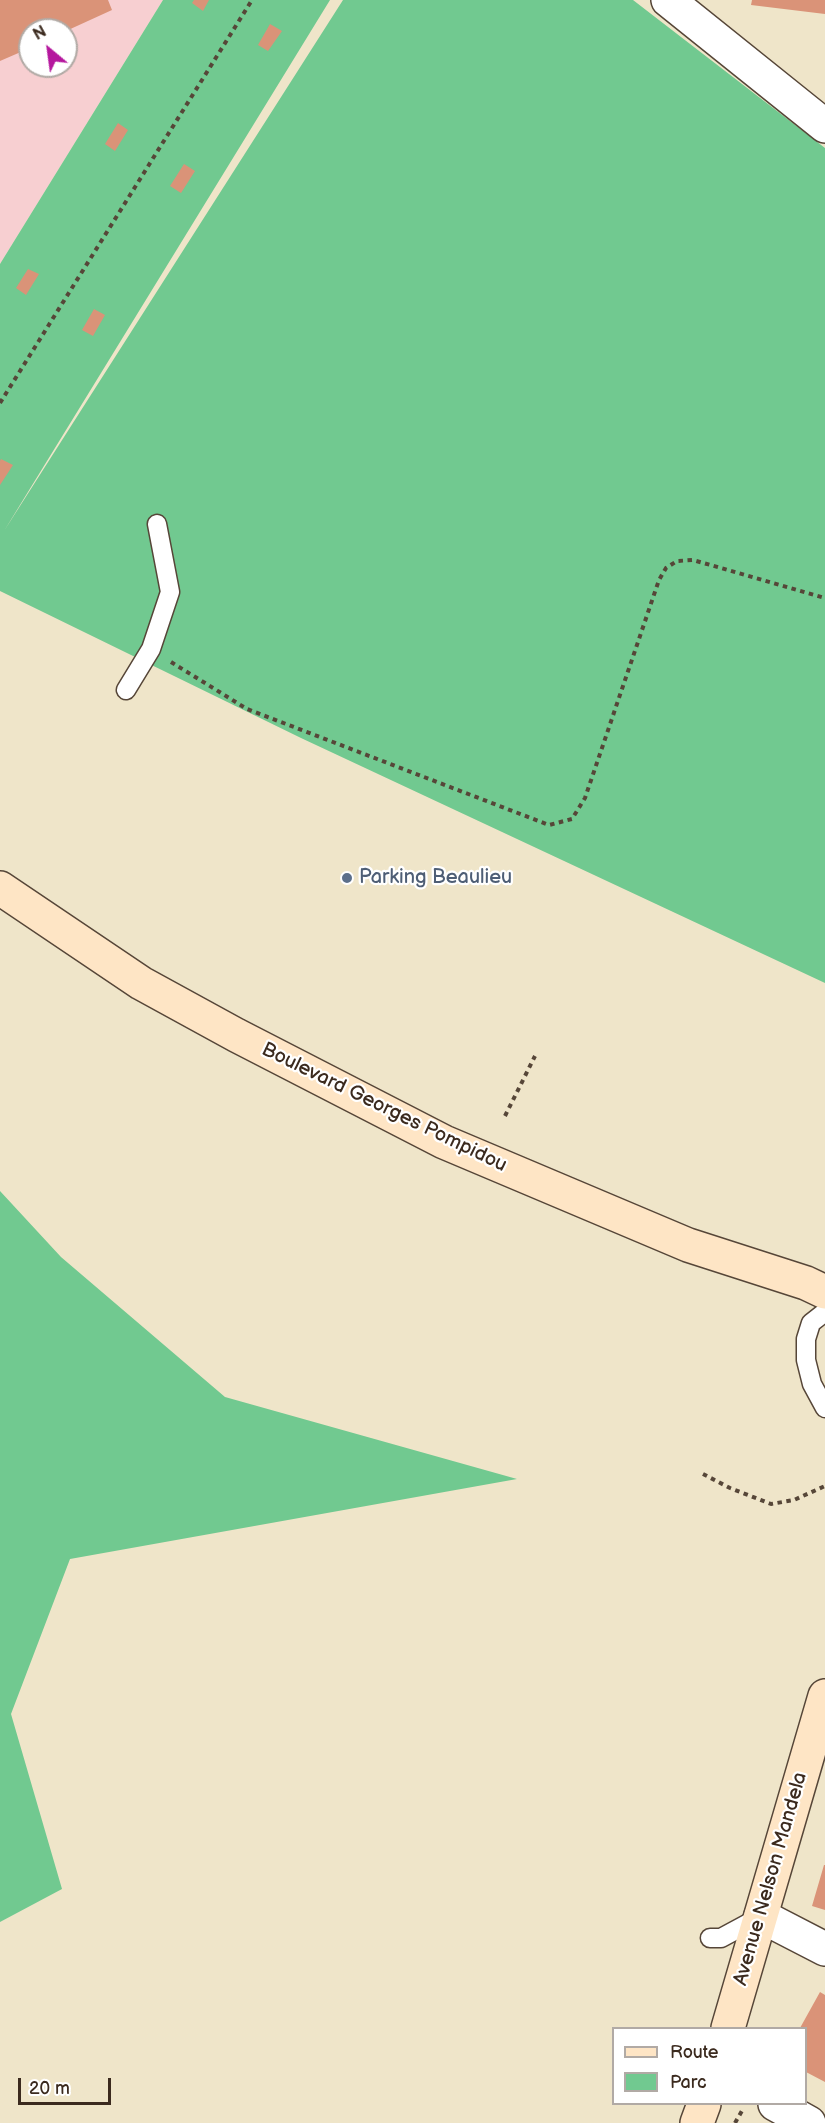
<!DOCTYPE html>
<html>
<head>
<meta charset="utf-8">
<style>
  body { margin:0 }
  #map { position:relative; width:825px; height:2123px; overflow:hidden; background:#efe5c9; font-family:"Balsamiq Sans",sans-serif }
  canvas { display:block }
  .legend { position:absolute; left:612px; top:2027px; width:195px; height:78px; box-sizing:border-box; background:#fff; border:2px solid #b1aaa5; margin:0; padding:8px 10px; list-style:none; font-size:18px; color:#3b2a1e }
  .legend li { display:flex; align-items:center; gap:12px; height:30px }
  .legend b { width:30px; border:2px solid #b1aaa5 }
  .north { position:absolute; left:18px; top:18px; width:60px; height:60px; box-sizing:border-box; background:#fff; border:2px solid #b1aaa5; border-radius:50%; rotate:331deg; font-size:16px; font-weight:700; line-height:24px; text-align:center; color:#3b2a1e }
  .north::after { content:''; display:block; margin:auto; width:21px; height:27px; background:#b5179e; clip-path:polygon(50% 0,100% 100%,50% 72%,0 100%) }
  .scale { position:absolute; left:18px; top:2078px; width:93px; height:27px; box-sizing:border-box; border:3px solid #3b2a1e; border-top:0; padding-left:8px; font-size:18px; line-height:21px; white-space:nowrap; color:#3b2a1e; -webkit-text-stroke:4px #fff; paint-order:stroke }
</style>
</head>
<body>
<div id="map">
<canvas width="825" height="2123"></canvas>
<ul class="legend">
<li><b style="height:8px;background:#fee5c5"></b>Route</li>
<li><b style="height:16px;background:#71c990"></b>Parc</li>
</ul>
<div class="north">N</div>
<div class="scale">20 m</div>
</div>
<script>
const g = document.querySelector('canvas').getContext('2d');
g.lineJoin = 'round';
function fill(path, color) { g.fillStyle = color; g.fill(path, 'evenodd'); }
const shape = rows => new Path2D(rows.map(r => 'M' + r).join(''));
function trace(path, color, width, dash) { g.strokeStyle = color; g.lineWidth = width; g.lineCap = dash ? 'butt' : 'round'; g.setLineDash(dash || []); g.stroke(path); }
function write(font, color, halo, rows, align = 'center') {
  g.font = font + ' "Balsamiq Sans",sans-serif'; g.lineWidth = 4.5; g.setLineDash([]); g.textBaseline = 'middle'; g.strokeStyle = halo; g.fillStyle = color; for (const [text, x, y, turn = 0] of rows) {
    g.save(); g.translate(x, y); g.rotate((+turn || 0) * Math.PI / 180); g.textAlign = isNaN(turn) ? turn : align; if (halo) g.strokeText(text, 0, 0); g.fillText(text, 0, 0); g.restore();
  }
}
fill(shape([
  [0,0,163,0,0,264],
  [30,30,66,30,66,66,30,66]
]), '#f7cfd1');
fill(shape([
  [163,0,330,0,4,531,343,0,633,0,825,148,825,983,301,738,0,591,0,264],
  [0,1191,61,1257,225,1397,517,1479,70,1559,11,1714,62,1889,0,1922]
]), '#71c990');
fill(shape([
  [0,0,108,0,112,10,66,31,30,30,30,48,0,61],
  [194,0,209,0,203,11,192,3],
  [752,0,825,0,825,14,751,5],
  [270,24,282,31,268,51,258,45],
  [118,123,128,130,115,151,105,144],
  [184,164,195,171,181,193,170,186],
  [28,269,39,274,26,295,16,288],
  [94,309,105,315,93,336,82,330],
  [1,459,13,465,0,485,0,461],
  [824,1865,825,1865,825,1910,812,1906],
  [820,1992,825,1995,825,2082,806,2072,806,2028,800,2028]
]), '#da9378');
const lane = shape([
  [126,690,151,649,170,592,157,524],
  [825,1312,811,1323,806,1339,806,1360,812,1384,825,1408],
  [710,1938,721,1938,760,1917]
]);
const street = shape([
  [668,0,825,126],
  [761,1916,825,1949],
  [775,2104,809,2123]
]);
const secondary = shape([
  [0,888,141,983,236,1035,444,1142,688,1245,806,1283,825,1292],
  [728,2028,825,1696],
  [697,2123,704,2104]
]);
trace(lane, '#564638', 21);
trace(street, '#564638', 36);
trace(secondary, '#564638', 36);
trace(shape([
  [0,403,252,0],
  [171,662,247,709,549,825,572,819,585,798,659,580,666,568,677,561,693,560,825,598],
  [505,1116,535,1056],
  [703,1474,730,1488,771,1504,794,1500,825,1486],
  [735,2123,743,2109]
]), '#564638', 4, [4.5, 4.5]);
trace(lane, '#fff', 18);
trace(street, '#fff', 33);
trace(secondary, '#fee5c5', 33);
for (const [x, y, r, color] of [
  [347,878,6,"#5c6f8a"]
]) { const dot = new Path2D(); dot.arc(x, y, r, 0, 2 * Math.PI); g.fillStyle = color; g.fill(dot); trace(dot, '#fff', 2); }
write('20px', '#4e5e75', '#fff', [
  ["Parking Beaulieu",359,878]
], 'left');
write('20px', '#3b2a1e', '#fff', [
  ["Boulevard Georges Pompidou",384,1108,26],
  ["Avenue Nelson Mandela",771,1879,-74]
]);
</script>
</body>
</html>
